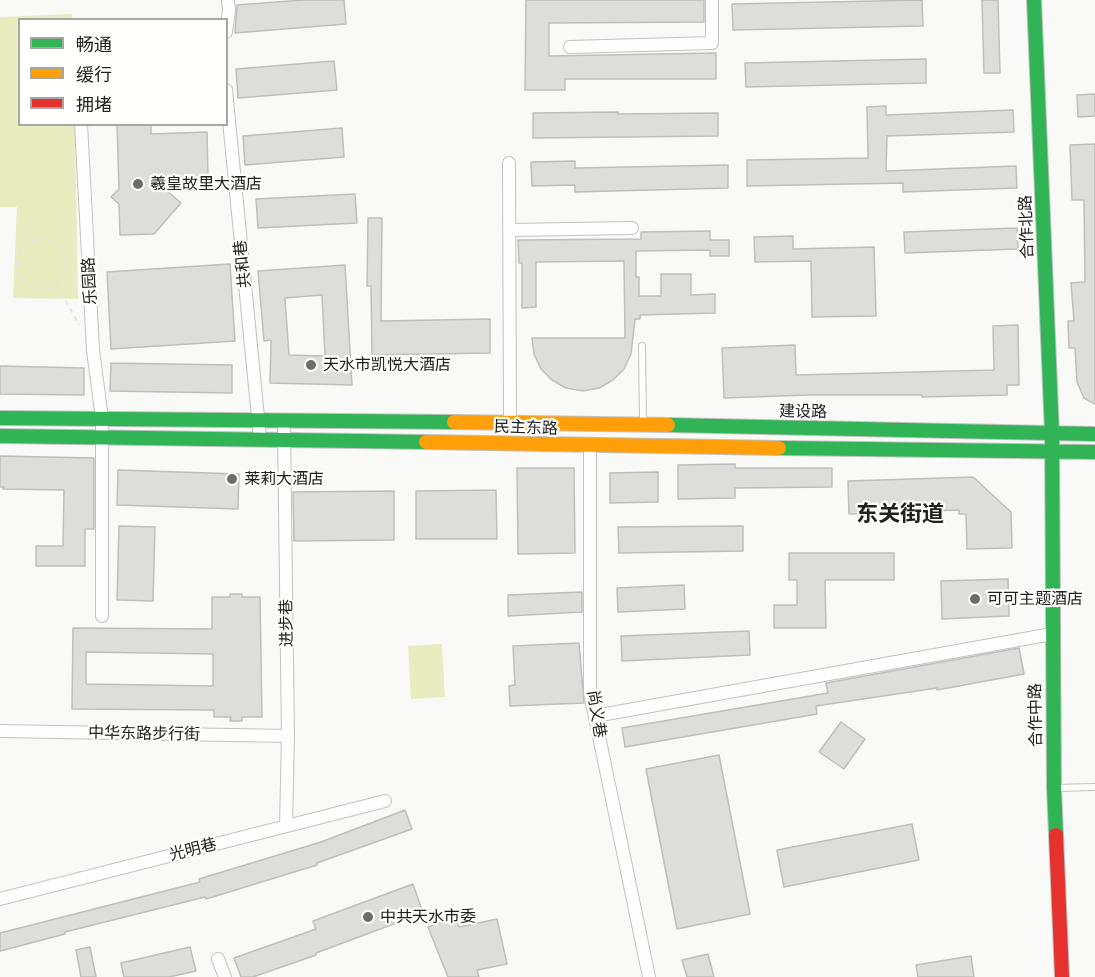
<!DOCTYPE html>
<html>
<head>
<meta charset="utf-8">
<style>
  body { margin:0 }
  #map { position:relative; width:1095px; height:977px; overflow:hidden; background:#f9f9f7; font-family:Figtree,"Noto Sans SC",sans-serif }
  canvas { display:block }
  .legend { position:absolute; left:18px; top:18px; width:210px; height:108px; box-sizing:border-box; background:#fffffe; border:2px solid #a6a6a5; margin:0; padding:8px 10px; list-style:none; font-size:18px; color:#20201f }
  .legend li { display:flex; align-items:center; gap:12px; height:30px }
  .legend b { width:30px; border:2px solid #a6a6a5 }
</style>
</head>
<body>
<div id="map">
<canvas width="1095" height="977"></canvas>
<ul class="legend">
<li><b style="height:8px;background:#30b455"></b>畅通</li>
<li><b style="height:8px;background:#ff9f0a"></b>缓行</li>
<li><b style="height:8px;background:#e5322d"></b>拥堵</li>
</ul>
</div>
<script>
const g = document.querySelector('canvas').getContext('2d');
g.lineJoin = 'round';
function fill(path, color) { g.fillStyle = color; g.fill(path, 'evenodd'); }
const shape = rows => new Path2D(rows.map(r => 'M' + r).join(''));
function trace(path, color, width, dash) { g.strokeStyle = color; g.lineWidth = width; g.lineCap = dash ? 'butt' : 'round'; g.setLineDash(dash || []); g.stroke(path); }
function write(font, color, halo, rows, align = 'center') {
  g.font = font + ' Figtree,"Noto Sans SC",sans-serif'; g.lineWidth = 4.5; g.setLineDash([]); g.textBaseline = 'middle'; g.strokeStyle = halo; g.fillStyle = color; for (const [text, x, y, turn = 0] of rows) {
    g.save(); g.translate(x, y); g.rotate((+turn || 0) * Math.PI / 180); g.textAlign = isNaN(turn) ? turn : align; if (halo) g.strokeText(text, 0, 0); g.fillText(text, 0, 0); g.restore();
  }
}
fill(shape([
  [72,14,72,19,20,20,20,124,75,125,78,299,13,298,17,207,0,207,0,17],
  [442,644,445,697,411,699,408,646]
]), '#e9ecbf');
const building = shape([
  [303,0,344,0,346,24,235,33,237,5,303,0],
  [526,0,704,0,704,22,549,23,549,56,716,53,716,79,565,79,565,90,525,90,526,0],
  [922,0,923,26,733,30,732,4,922,0],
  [982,0,998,0,1000,73,984,73,982,0],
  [926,59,926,83,746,87,745,63,926,59],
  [334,61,337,90,238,98,236,69,334,61],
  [1095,94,1095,116,1078,117,1077,95,1095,94],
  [886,106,886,115,1013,110,1014,132,887,136,886,171,1016,166,1017,188,903,192,903,183,747,186,747,160,868,158,867,107,886,106],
  [618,112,618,114,718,113,718,136,533,138,533,113,618,112],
  [117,124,151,124,151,134,207,132,208,177,153,179,181,203,154,234,120,235,119,204,111,197,119,189,117,124],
  [342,128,344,157,245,165,243,136,342,128],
  [1095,144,1095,404,1084,398,1077,382,1075,348,1069,348,1068,321,1074,321,1071,283,1085,282,1084,200,1072,200,1070,145,1095,144],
  [575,161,575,168,728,165,728,188,575,192,575,185,532,186,531,162,575,161],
  [355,194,357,223,258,228,256,199,355,194],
  [368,218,382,218,381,321,490,319,490,353,372,355,371,286,367,286,368,218],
  [1017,228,1018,249,905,253,904,232,1017,228],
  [710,231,710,240,729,240,729,256,710,256,710,250,636,251,636,277,639,277,639,296,661,296,661,274,691,274,691,295,715,294,715,313,640,315,640,319,635,319,631,354,624,369,613,380,599,388,583,391,566,388,552,380,541,369,534,354,532,338,625,338,624,261,536,262,536,307,522,308,522,263,519,263,518,240,641,239,641,232,710,231],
  [793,236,793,249,874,247,876,316,812,317,811,261,755,262,754,237,793,236],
  [230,264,235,341,111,349,107,272,230,264],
  [345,265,352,385,270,383,271,340,264,341,258,271,345,265],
  [322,295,325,356,289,355,285,298,322,295],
  [1018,325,1019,385,1007,385,1007,395,922,397,922,395,808,395,724,398,722,348,795,345,796,375,994,370,993,326,1018,325],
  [111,363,232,365,232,393,110,391,111,363],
  [0,366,84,368,84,395,0,394,0,366],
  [0,456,94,458,94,529,85,529,85,566,36,566,36,546,63,546,64,490,3,489,4,487,0,487,0,456],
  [735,464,735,468,832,468,832,487,735,488,735,498,678,499,678,465,735,464],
  [517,468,574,468,575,553,518,554,517,468],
  [118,470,239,474,238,509,117,505,118,470],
  [658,472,658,502,610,503,610,473,658,472],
  [973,477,1011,512,1012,548,967,549,966,514,959,514,959,510,849,514,848,481,973,477],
  [496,490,497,539,416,539,416,491,496,490],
  [394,491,394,540,294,541,293,492,394,491],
  [119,526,155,527,153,601,117,600,119,526],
  [743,526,743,551,619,553,618,527,743,526],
  [789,553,894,553,894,580,825,580,826,628,774,628,774,605,797,605,797,580,789,580,789,553],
  [1008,579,1009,616,942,619,941,581,1008,579],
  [684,585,685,609,618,612,617,588,684,585],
  [582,592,582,612,508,616,508,595,582,592],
  [230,594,242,594,242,597,260,597,262,717,242,717,242,721,230,721,231,717,214,717,214,710,72,709,73,628,212,629,212,597,230,597,230,594],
  [86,652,213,654,213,686,86,684,86,652],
  [749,631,750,655,622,661,621,636,749,631],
  [579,643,584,703,510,706,509,686,515,685,513,646,579,643],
  [1019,648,1024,674,937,690,937,688,816,706,817,714,625,747,622,728,828,693,826,683,1019,648],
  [841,722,865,739,844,769,819,752,841,722],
  [719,755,750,914,677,929,646,769,719,755],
  [405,810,412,829,317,863,317,865,206,899,205,897,65,932,65,934,0,951,0,933,200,882,199,879,321,842,405,810],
  [912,824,919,860,784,887,777,850,912,824],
  [413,884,423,913,316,953,316,955,253,977,241,977,234,958,316,929,313,921,413,884],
  [455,917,459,927,497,919,507,964,477,970,479,977,448,977,428,927,455,917],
  [90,947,96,977,81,977,76,950,90,947],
  [190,947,196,971,169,977,124,977,121,963,190,947],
  [708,954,714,977,687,977,682,960,708,954],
  [971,956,974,977,918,977,916,965,971,956]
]);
fill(building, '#dddddb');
trace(building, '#bebebc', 1.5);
const lane = shape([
  [642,346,643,422],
  [1054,788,1095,787]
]);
const street = shape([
  [226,32,229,10,228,0],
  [570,47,712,43,712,0],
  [226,90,260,438],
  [81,124,93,350,102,419,102,616],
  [509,163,510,422],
  [510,230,632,228],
  [284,431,288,736,286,826],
  [590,446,590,693,649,977],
  [595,716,1052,634],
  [0,731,288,736],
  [0,899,385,801],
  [218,959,225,977]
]);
const fast = shape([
  [1034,0,1052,434,1054,788,1056,835],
  [0,418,454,422],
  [668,425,1095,434],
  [0,436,426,442],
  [779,448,1095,452]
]);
const slow = shape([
  [454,422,668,425],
  [426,442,779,448]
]);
const jam = shape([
  [1056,835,1062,977]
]);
trace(lane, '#c2c2c1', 8);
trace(street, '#c2c2c1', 14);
trace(fast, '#c2c2c1', 16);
trace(slow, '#c2c2c1', 16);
trace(jam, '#c2c2c1', 16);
trace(shape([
  '17 264a25 25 0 1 1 50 0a25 25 0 1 1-50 0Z',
  [57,285,79,325]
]), '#e4e4e3', 2, [4.5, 4.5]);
trace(lane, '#fefefe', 6);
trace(street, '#fefefe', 12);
trace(fast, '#30b455', 14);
trace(slow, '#ff9f0a', 14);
trace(jam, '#e5322d', 14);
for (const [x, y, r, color] of [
  [138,184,6,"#6c6c6b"],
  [311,365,6,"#6c6c6b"],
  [232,479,6,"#6c6c6b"],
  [975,599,6,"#6c6c6b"],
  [368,917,6,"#6c6c6b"]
]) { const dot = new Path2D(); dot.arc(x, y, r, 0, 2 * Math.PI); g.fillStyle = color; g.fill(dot); trace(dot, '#fffffe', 2); }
write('16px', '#20201f', '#fffffe', [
  ["羲皇故里大酒店",150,184],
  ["天水市凯悦大酒店",323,365],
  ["莱莉大酒店",244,479],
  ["可可主题酒店",987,599],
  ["中共天水市委",380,917]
], 'left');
write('16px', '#20201f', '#fffffe', [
  ["合作北路",1027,227,-92],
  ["共和巷",243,264,-96],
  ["乐园路",90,281,-93],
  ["建设路",803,412,1],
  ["民主东路",526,428,2],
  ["进步巷",287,623,-91],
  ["尚义巷",596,714,81],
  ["合作中路",1036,715,-91],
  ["中华东路步行街",144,734,1],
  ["光明巷",193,850,-14]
]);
write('bold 22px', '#20201f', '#fffffe', [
  ["东关街道",900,515]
]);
</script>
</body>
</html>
